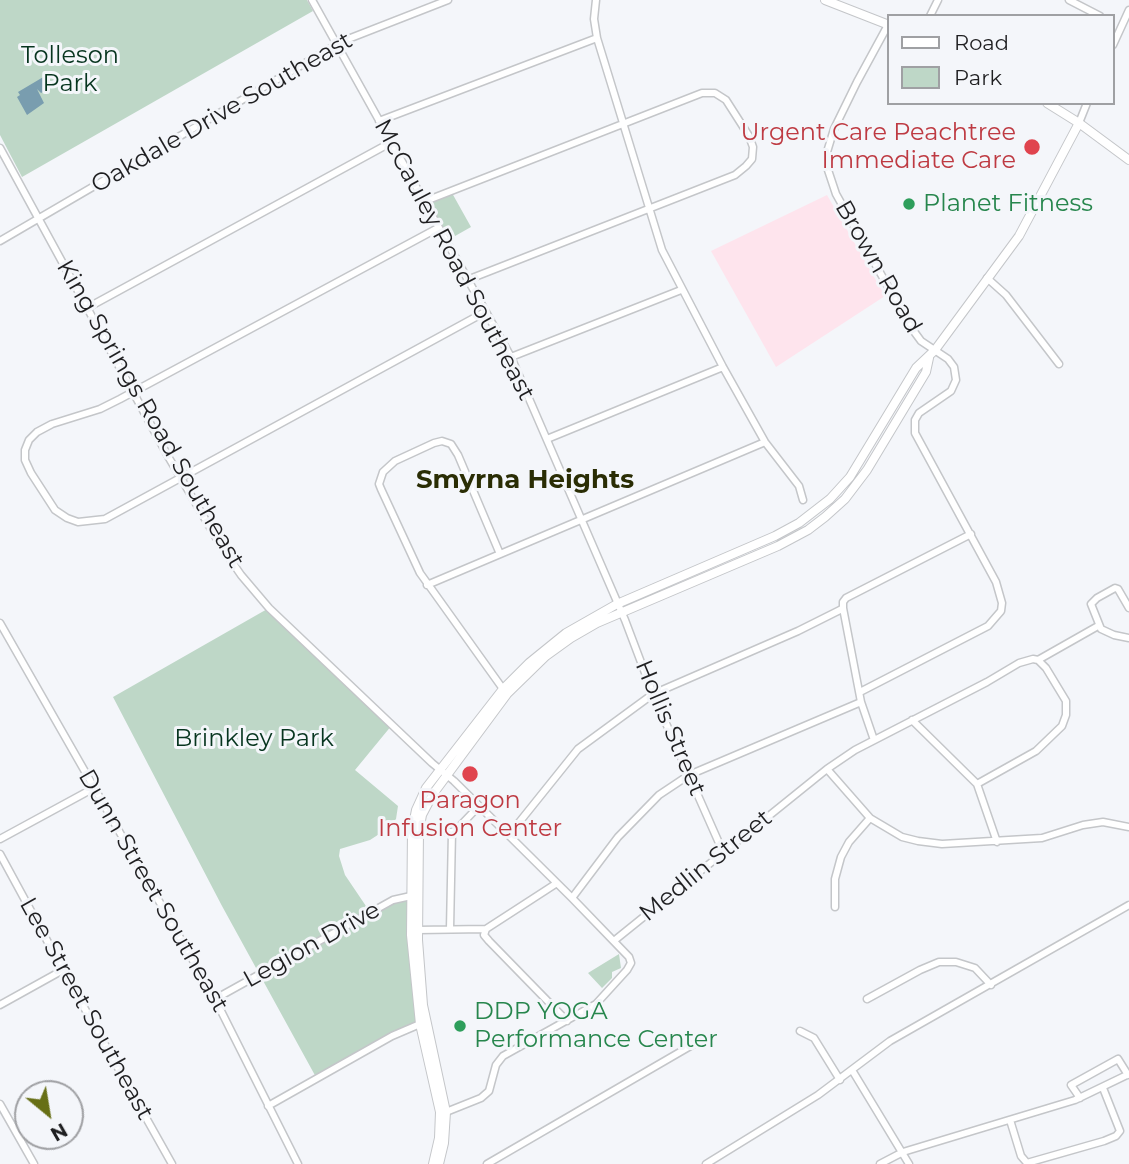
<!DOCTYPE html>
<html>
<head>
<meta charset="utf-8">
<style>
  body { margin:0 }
  #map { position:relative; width:1129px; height:1164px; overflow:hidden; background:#f4f6fa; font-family:Montserrat,sans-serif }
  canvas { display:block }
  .legend { position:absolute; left:887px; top:14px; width:228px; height:91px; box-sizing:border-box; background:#f4f6fa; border:2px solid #9fa0a3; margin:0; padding:9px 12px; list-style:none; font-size:21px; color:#1f1f21 }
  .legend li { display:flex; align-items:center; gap:14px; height:35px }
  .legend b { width:35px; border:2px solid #9fa0a3 }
  .north { position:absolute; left:14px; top:1080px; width:70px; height:70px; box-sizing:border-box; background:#f4f6fa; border:2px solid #9fa0a3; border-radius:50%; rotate:150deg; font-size:19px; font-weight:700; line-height:28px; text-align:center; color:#1f1f21 }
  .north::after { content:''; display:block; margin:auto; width:24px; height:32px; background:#676f15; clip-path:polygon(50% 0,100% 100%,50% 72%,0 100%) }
</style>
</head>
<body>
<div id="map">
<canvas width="1129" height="1164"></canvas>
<ul class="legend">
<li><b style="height:9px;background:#fff"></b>Road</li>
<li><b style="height:19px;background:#bed7c7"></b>Park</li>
</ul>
<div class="north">N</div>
</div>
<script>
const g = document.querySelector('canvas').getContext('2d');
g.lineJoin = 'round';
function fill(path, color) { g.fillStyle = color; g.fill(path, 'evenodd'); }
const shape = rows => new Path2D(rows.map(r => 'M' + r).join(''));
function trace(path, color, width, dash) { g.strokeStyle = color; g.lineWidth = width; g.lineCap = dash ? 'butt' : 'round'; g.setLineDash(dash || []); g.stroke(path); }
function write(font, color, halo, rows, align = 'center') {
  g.font = font + ' Montserrat,sans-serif'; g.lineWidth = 6; g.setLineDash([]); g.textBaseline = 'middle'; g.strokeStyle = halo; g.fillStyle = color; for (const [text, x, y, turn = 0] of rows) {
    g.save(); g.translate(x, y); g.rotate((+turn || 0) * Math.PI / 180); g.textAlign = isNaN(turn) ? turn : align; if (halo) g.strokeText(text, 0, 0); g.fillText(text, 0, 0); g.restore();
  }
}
fill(shape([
  [827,195,885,296,776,367,711,251]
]), '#fee4ed');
fill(shape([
  [0,0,307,0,313,11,22,177,0,135],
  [452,193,471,227,448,240,428,204],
  [269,608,392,725,355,770,398,806,396,819,387,829,370,840,340,849,339,856,345,875,370,912,393,900,413,896,423,1023,411,1027,317,1079,222,906,113,697],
  [619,954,621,968,612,972,612,978,602,988,588,973]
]), '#bed7c7');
fill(shape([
  [45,76,51,88,41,93,37,89,44,103,27,115,17,97,20,95,18,92]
]), '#799daf');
const minor = shape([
  [312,0,511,357,625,620,653,694,723,852],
  [596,0,594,19,597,38,662,250,723,367,765,442,799,486,803,500],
  [1069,0,1100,16],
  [930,16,938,0],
  [1113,45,1129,10],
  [379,121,597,38],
  [1079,123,1087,103],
  [0,148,169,458,221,546,241,575,269,608,432,763,454,781,572,898,629,957,631,963,627,970,596,1004,503,1056,496,1065,489,1091,481,1098,446,1112],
  [423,202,702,93,715,93,726,100,749,136,753,147,752,159,746,166,735,175,467,280],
  [438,228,120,399,100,409,52,424,37,432,29,440,25,450,25,460,31,473,55,510,67,518,78,522,105,519,485,312],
  [0,241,343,41,448,0],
  [987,278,1006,295,1059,364],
  [87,308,390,143],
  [511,357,681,290],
  [547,439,723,367],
  [500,554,458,455,451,444,442,441,434,443,395,461,383,472,379,484,381,489,420,573,503,689],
  [427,585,765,442],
  [843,608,861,702,874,740],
  [1129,608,1118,589,1115,588,1097,598,1091,604,1101,629,1114,635,1129,638],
  [0,623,215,999,298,1164],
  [860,692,988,626,1001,611,1002,603,996,582,915,433,915,420,919,413,951,391,956,380,954,367,948,359,921,341,910,326,836,194,828,170,827,152,834,129,857,82,888,25],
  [912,720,977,784,997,842],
  [827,769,870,818,902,837,918,841,942,844,1042,838,1083,825,1103,822,1129,827],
  [977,784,1036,751,1062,726,1066,715,1066,701,1046,668,1038,660],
  [419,831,452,832],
  [452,832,456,830,479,806],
  [509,835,578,749,653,694,798,631,840,610,843,608,843,602,846,598,971,534],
  [0,839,94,788],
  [0,854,63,970,172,1164],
  [572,898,618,837,659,795,689,775,861,702],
  [835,907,835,879,841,857,849,842,870,818],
  [450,929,452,832],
  [486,929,484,935,489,941,567,1021],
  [486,929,557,883],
  [417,930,486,929],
  [615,940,827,769,855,750,987,682,1019,663,1033,659,1038,660,1098,626],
  [215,999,393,900,411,896],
  [867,999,920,970,939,962,956,962,975,968,991,985],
  [0,1005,63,970],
  [800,1031,814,1038,840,1080],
  [852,1070,909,1164],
  [1080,1098,1071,1085,1118,1059,1128,1075],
  [0,1104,34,1164],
  [268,1106,392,1036,420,1024],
  [1010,1120,1021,1156,1027,1163,1104,1141,1116,1136,1120,1131,1103,1088],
  [487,1164,699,1041],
  [706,1164,818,1095,890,1041,1129,905],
  [880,1164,903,1152,1075,1100,1129,1074]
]);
const major = shape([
  [825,0,889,25],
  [1047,103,1079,123,1129,160],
  [433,1164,439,1138,440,1112,420,1024,411,935,412,830,416,810,426,788,503,689,529,663,566,633,617,604,775,536,799,523,830,499,850,477,916,368,935,350,1019,236,1079,123],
  [439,1164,444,1143,446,1112,423,1005,418,940,419,831,422,815,433,794,507,694,546,656,571,638,597,623,778,546,808,530,825,517,845,499,867,470,926,372,929,358]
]);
trace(minor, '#c4c6c9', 9);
trace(major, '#c4c6c9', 10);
trace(minor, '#fff', 6);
trace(major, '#fff', 8);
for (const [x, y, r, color] of [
  [1032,147,9,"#e0444e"],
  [909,204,7,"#2e9e5b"],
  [470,774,9,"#e0444e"],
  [460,1026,7,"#2e9e5b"]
]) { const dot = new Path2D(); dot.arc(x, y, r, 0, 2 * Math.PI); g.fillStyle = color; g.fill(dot); trace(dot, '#f4f6fa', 2.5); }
write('24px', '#07351f', '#f4f6fa', [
  ["Tolleson",70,56],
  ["Park",70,84],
  ["Brinkley Park",254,739]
]);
write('24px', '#1f1f21', '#f4f6fa', [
  ["Oakdale Drive Southeast",222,113,-30],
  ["McCauley Road Southeast",454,260,62],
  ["Brown Road",878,267,60],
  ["King Springs Road Southeast",150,414,60],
  ["Hollis Street",670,728,67],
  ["Medlin Street",706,866,-39],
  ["Dunn Street Southeast",153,891,60],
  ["Legion Drive",312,945,-29],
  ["Lee Street Southeast",86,1009,61]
]);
write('24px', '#be3a42', '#f4f6fa', [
  ["Urgent Care Peachtree",1016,133],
  ["Immediate Care",1016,161],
  ["Paragon",470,801,"center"],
  ["Infusion Center",470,829,"center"]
], 'right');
write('24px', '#27864d', '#f4f6fa', [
  ["Planet Fitness",923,204],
  ["DDP YOGA",474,1012],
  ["Performance Center",474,1040]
], 'left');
write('bold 26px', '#2a2d04', '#f4f6fa', [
  ["Smyrna Heights",525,480]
]);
</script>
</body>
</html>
